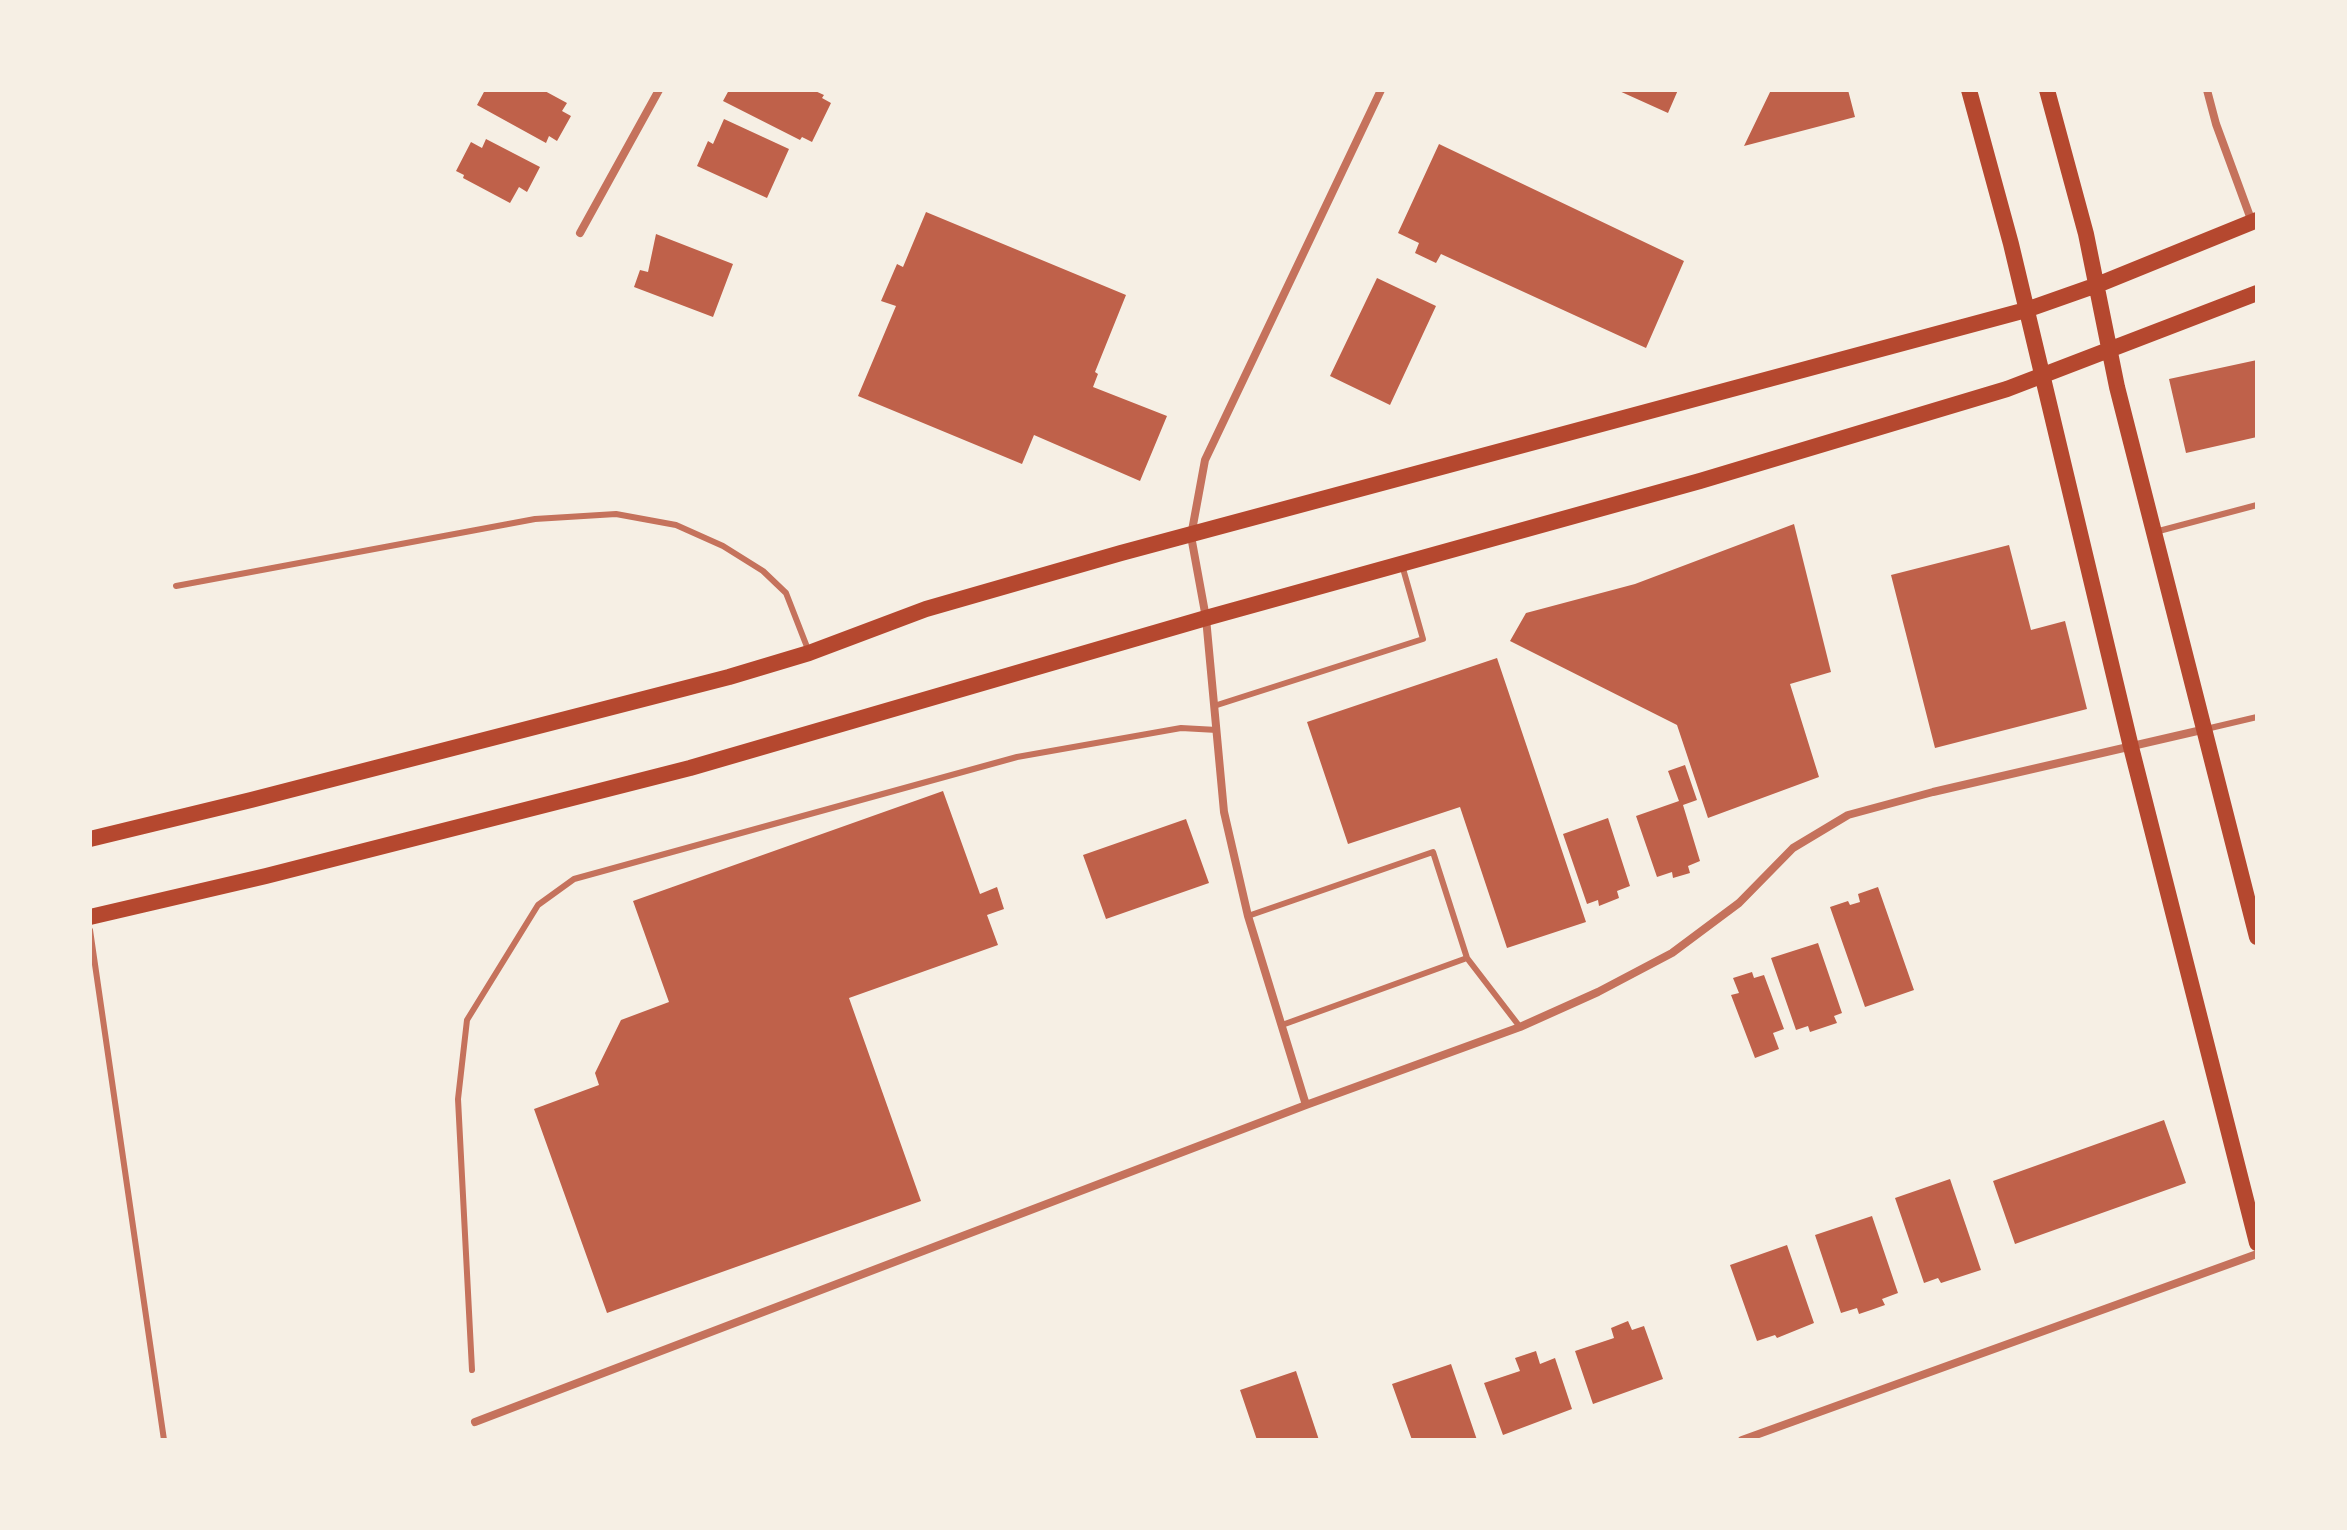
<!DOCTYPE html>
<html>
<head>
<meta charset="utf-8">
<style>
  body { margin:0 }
  #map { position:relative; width:2347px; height:1530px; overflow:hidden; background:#f6efe4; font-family:Overpass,sans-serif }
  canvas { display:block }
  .frame { position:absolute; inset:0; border:92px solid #f6efe4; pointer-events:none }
</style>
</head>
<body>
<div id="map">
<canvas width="2347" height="1530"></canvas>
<div class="frame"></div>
</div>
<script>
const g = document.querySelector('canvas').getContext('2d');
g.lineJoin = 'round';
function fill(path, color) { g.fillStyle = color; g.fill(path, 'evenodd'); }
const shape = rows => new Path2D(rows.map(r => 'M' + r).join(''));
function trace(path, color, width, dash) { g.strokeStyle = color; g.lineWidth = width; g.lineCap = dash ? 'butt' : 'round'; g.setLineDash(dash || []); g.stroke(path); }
fill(shape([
  [485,90,543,90,567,103,562,111,571,116,557,141,549,136,546,143,477,105],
  [729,90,813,90,824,95,822,98,831,103,812,142,802,137,800,140,723,101],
  [1617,90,1678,90,1668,113],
  [1771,90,1848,90,1855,117,1744,146],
  [724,119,789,149,767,198,697,166,708,141,713,144],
  [486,139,540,167,527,192,519,187,510,203,463,178,464,175,456,171,471,142,482,148],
  [1439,144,1684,261,1646,348,1441,254,1436,263,1415,253,1419,243,1398,233],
  [926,212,1126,295,1095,372,1098,374,1093,387,1167,416,1140,481,1034,435,1022,464,858,396,896,306,881,301,897,264,903,267],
  [656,234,733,264,713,317,634,287,640,270,648,272],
  [1377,278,1436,306,1390,405,1330,376],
  [2257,360,2257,437,2186,453,2169,379],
  [1794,524,1831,672,1790,684,1819,777,1708,818,1677,725,1510,641,1526,613,1635,584],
  [2009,545,2031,630,2065,621,2087,709,1935,748,1891,575],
  [1497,658,1586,922,1507,948,1460,807,1348,844,1307,722],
  [1685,765,1697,800,1683,805,1700,861,1688,866,1690,873,1673,878,1672,872,1657,877,1636,816,1679,801,1668,771],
  [943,791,980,894,997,887,1004,909,987,915,998,945,849,998,921,1201,607,1313,534,1109,599,1085,595,1073,621,1020,669,1002,633,901],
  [1608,818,1630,886,1617,891,1619,898,1599,906,1598,900,1587,904,1563,834],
  [1186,819,1209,883,1106,919,1083,855],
  [1878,887,1914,990,1865,1007,1830,907,1848,901,1850,905,1860,902,1858,894],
  [1818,943,1842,1013,1834,1016,1837,1023,1810,1032,1808,1026,1796,1030,1771,958],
  [1752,972,1754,978,1764,975,1784,1029,1773,1033,1779,1049,1755,1058,1731,995,1739,993,1733,978],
  [2164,1120,2186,1183,2015,1244,1993,1181],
  [1950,1179,1981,1270,1941,1283,1938,1278,1924,1283,1895,1198],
  [1872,1216,1898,1293,1882,1299,1885,1305,1871,1310,1859,1314,1857,1308,1841,1313,1815,1235],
  [1787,1245,1814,1323,1777,1338,1775,1335,1757,1341,1730,1265],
  [1628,1321,1632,1330,1644,1326,1663,1379,1593,1404,1575,1351,1614,1338,1611,1328],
  [1536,1351,1540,1364,1555,1358,1572,1409,1503,1435,1484,1383,1520,1371,1515,1358],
  [1451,1364,1477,1440,1412,1440,1392,1384],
  [1296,1371,1319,1440,1257,1440,1240,1390]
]), '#bf614a');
trace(shape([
  [2155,532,2257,505],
  [176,586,535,519,616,514,676,525,723,546,763,571,786,593,809,652],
  [1214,706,1423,639,1402,565],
  [2206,729,2257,717],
  [1248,916,1433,852,1467,958,1282,1025],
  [90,930,164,1440],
  [1467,958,1520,1027],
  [472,1370,458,1099,467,1020,538,905,574,879,1017,757,1181,728,1217,730]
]), '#c5725c', 6);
trace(shape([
  [2207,90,2216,124,2252,222],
  [580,233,659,90],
  [1306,1105,1248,916,1224,812,1206,618,1191,536,1205,460,1381,90],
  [475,1422,1306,1105,1520,1027,1598,992,1672,953,1739,903,1793,848,1848,815,1933,792,2206,729],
  [1742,1440,2257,1254]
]), '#c5725c', 8);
trace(shape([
  [1969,90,2011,244,2131,747,2257,1243],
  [2047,90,2086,234,2117,387,2257,937],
  [90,839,251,800,729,677,809,653,926,609,1121,553,2026,310,2097,285,2257,220],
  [90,917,266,876,690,768,1206,618,1700,481,2007,389,2257,293]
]), '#b5482f', 16);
</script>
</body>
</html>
